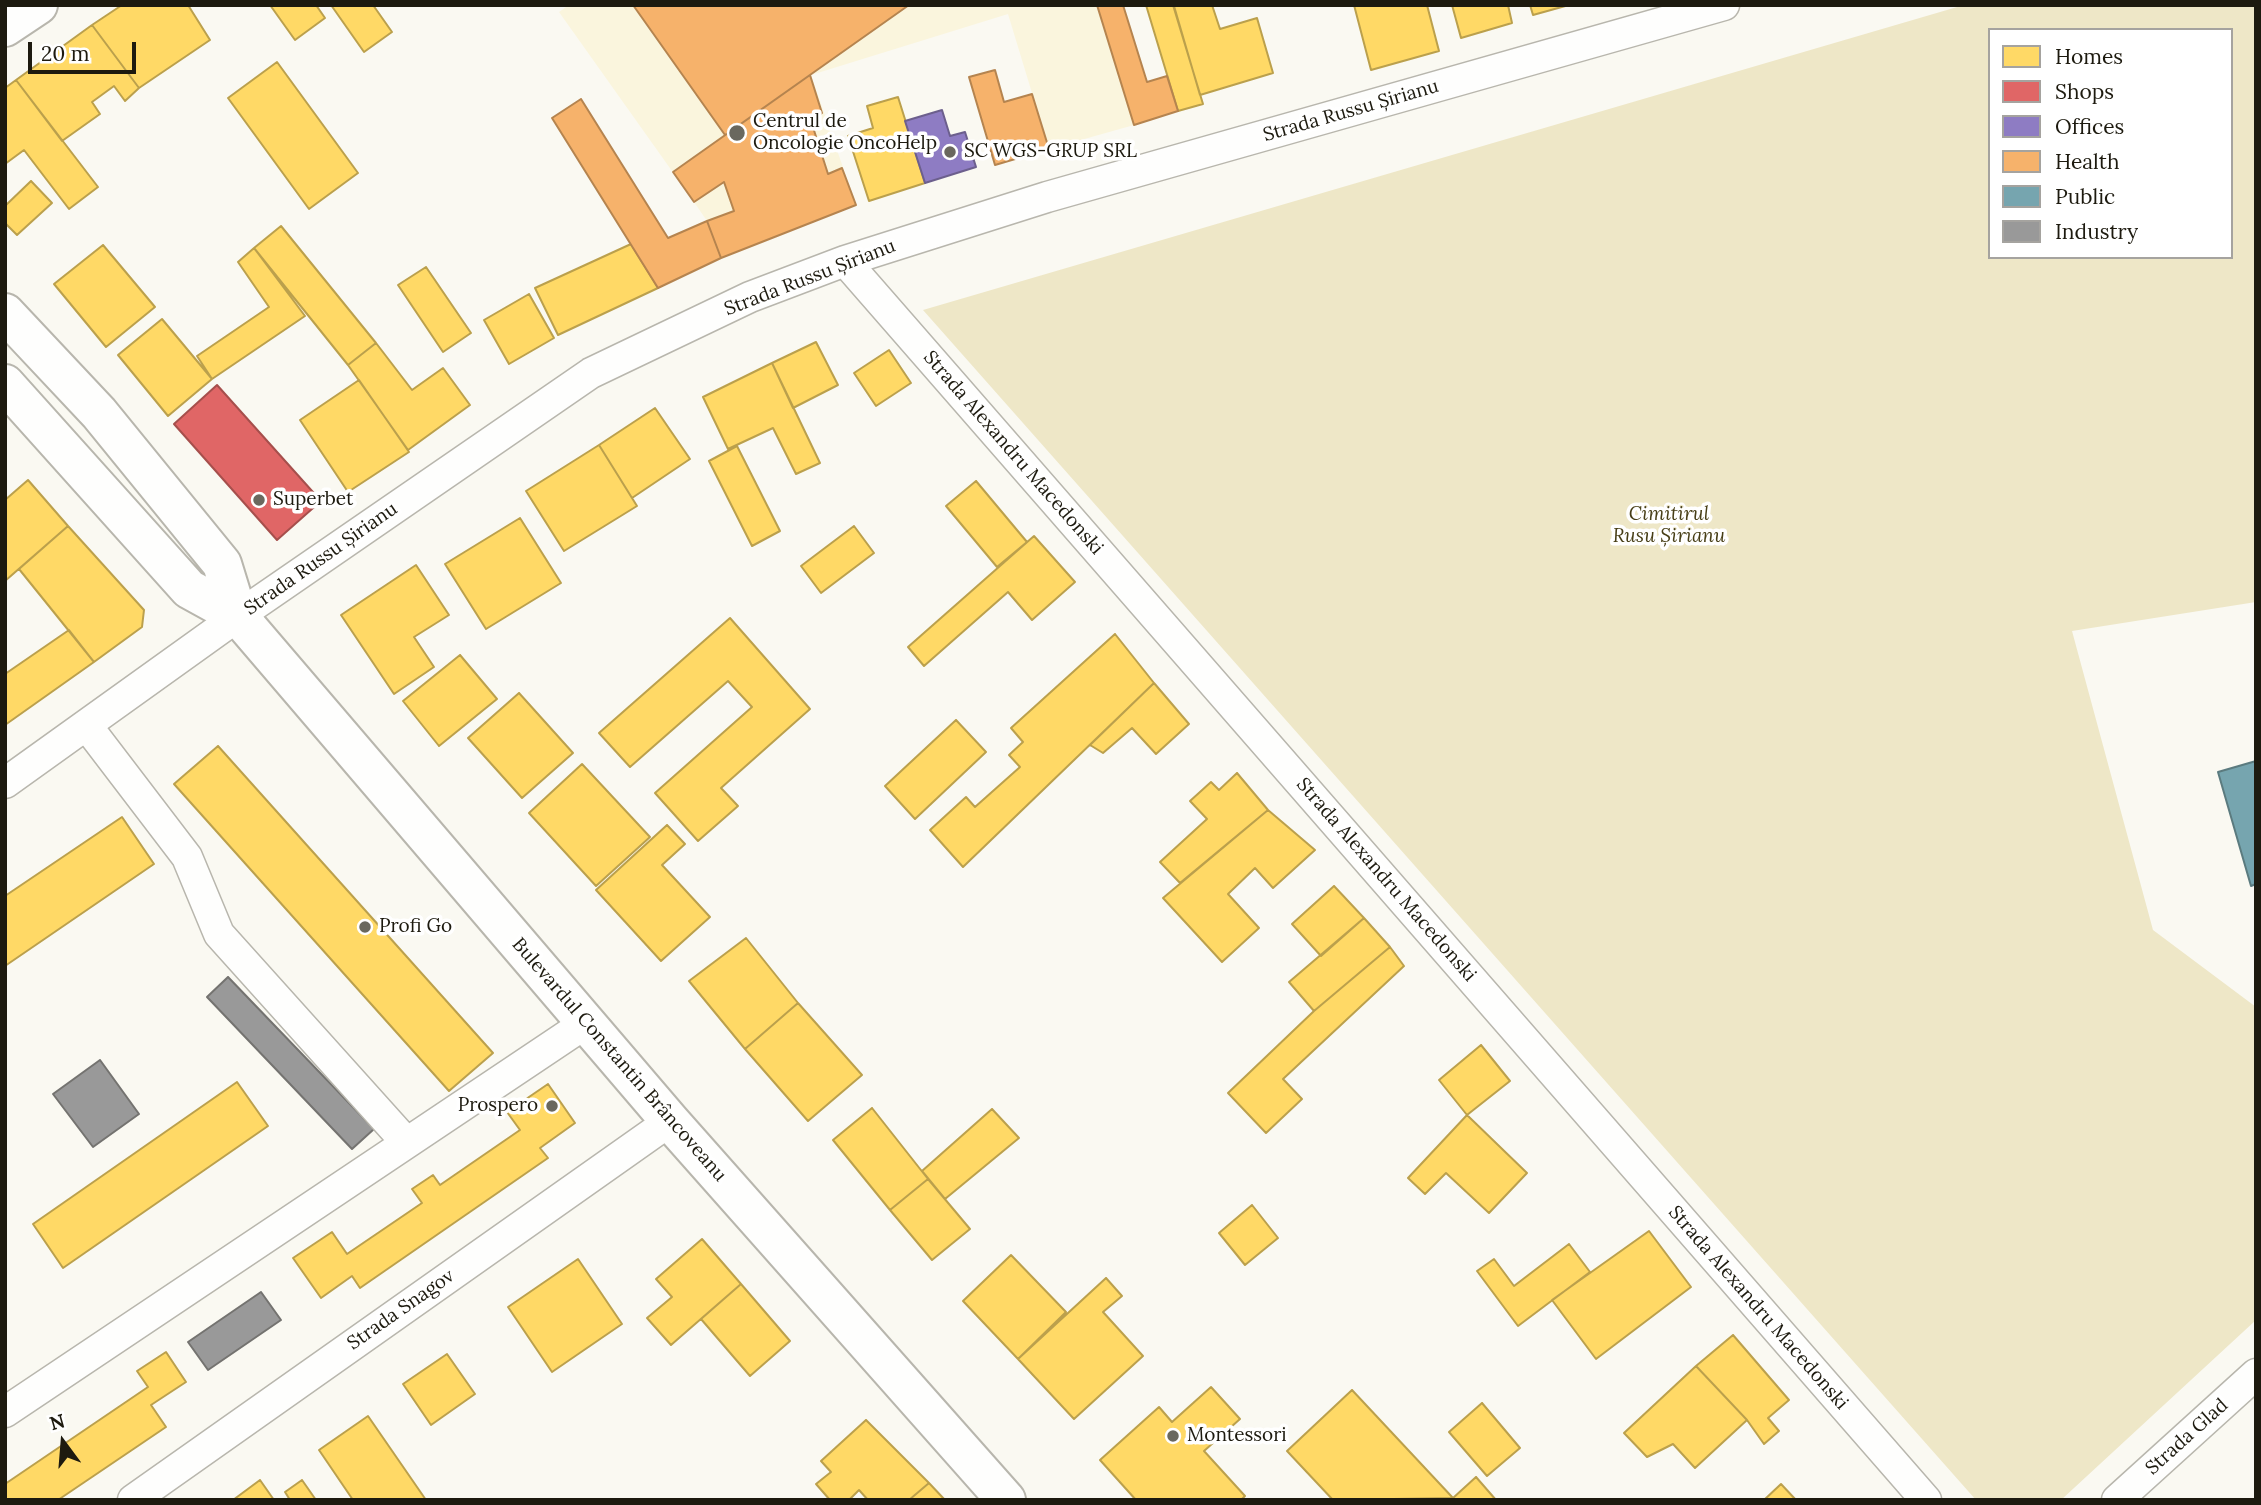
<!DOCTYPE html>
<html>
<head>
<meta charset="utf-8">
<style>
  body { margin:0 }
  #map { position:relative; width:2261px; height:1505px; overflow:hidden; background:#faf9f2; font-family:Lora,serif }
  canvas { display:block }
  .frame { position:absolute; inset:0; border:7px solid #1d1a0f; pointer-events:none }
  .legend { position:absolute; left:1988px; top:28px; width:245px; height:231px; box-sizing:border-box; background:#fff; border:2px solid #a5a39f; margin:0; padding:9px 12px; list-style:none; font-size:21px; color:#1d1a0f }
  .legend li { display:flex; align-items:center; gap:14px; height:35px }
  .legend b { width:35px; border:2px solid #a5a39f }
  .north { position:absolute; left:28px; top:1407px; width:70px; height:70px; -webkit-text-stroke:5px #fff; paint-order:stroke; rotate:344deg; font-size:19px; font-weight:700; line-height:28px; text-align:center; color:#1d1a0f }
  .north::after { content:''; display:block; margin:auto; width:24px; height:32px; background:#1d1a0f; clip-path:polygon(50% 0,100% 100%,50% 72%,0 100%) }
  .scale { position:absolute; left:28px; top:42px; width:108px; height:32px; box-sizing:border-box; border:4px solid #1d1a0f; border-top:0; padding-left:9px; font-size:21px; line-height:24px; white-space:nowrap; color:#1d1a0f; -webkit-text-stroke:5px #fff; paint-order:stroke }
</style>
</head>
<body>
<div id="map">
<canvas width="2261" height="1505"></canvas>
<div class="frame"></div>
<ul class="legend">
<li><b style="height:19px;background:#ffd966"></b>Homes</li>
<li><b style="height:19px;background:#e06666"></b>Shops</li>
<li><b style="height:19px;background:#8e7cc3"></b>Offices</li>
<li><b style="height:19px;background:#f6b26b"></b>Health</li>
<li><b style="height:19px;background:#76a5af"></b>Public</li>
<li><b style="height:19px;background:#999"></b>Industry</li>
</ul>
<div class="north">N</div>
<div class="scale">20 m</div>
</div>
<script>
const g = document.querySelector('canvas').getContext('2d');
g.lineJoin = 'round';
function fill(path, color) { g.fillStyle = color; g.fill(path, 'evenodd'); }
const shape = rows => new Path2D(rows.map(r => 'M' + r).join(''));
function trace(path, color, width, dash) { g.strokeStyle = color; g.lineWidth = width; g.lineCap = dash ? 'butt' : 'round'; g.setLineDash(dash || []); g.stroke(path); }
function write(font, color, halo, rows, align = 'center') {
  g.font = font + ' Lora,serif'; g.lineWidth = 7; g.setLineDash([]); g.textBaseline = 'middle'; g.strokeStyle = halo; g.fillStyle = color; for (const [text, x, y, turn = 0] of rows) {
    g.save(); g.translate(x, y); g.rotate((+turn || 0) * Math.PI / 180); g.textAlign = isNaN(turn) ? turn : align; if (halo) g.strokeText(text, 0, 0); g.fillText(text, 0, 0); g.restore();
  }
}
fill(shape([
  [569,5,1097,5,1134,125,1049,149,1008,14,811,75,856,205,721,258,707,221,694,202,559,12]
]), '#faf5dd');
fill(shape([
  [1964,5,2256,5,2256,602,2072,631,2153,930,2256,1007,2256,1320,2061,1500,1976,1500,923,310],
  [1990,30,2231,30,2231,257,1990,257]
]), '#eee7c7');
const homes = shape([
  [122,5,188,5,210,40,139,88,92,25,122,5],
  [270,5,316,5,325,18,295,40,270,5],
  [331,5,373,5,392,32,364,52,331,5],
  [1146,5,1173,5,1203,104,1178,111,1146,5],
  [1212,5,1220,29,1257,18,1273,73,1200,95,1174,6,1212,5],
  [1354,5,1427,5,1439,51,1371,70,1354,5],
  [1452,5,1508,5,1512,23,1461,38,1452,5],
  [1530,5,1569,5,1533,15,1530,5],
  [92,25,139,88,125,101,114,86,92,102,100,114,62,141,16,80,92,25],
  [277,62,358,173,309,209,228,98,277,62],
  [16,80,98,187,69,209,24,150,5,164,5,88,16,80],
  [898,97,925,183,869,201,848,136,873,128,867,106,898,97],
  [31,181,52,203,17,235,5,223,5,206,31,181],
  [281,226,376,343,348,365,254,248,281,226],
  [631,244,658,288,558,335,535,288,631,244],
  [103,245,155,307,106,347,54,284,103,245],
  [254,248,305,316,212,379,197,356,269,307,238,262,254,248],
  [426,267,471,333,443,352,398,285,426,267],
  [529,294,554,338,509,364,484,320,529,294],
  [162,319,212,379,168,416,118,355,162,319],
  [816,342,838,385,793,408,772,363,816,342],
  [376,343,412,390,443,368,470,405,408,450,348,365,376,343],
  [889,350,911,383,876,406,854,373,889,350],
  [772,363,820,463,796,474,773,428,728,449,703,397,772,363],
  [359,380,409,452,348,492,300,420,359,380],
  [655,408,690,459,632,498,599,445,655,408],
  [599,445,637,506,564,551,526,491,599,445],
  [737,446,780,531,752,546,709,461,737,446],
  [28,480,68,526,5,581,5,500,28,480],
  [976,481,1027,542,997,567,946,506,976,481],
  [520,518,561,583,486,629,445,564,520,518],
  [68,526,144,610,142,627,94,662,19,569,68,526],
  [854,526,874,553,821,593,801,566,854,526],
  [1034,536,1075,582,1032,620,1008,592,924,666,908,647,1034,536],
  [416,565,449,615,414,637,434,667,394,694,341,615,416,565],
  [730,618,810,709,721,788,738,806,698,841,655,793,752,707,728,681,630,767,599,733,730,618],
  [69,630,94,662,5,725,5,674,69,630],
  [1115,634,1154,683,963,867,930,830,966,797,975,807,1020,767,1009,755,1023,742,1011,728,1115,634],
  [460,655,497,699,439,746,403,701,460,655],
  [1154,683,1189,724,1156,754,1132,728,1103,753,1090,745,1154,683],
  [519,693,573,753,522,798,468,738,519,693],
  [956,720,986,752,915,819,885,786,956,720],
  [218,746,493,1053,449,1091,174,784,218,746],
  [582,764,650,837,596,886,529,813,582,764],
  [1237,773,1268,810,1180,883,1160,862,1207,819,1190,801,1211,782,1219,790,1237,773],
  [1268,810,1315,850,1273,888,1255,868,1228,894,1259,928,1222,962,1163,898,1268,810],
  [122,817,154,864,5,966,5,896,122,817],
  [667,825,685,844,662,865,710,917,661,961,596,890,667,825],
  [1334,886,1364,918,1321,956,1292,924,1334,886],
  [1364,918,1390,947,1314,1011,1289,982,1364,918],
  [746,938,798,1003,745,1049,689,981,746,938],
  [1390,947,1404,966,1283,1079,1302,1099,1266,1133,1228,1093,1314,1011,1390,947],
  [798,1003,862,1075,808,1121,745,1049,798,1003],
  [1481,1045,1510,1081,1467,1115,1439,1080,1481,1045],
  [237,1082,268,1126,63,1268,33,1224,237,1082],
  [548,1084,575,1123,540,1148,548,1158,360,1288,352,1276,321,1298,293,1258,332,1232,347,1254,422,1203,412,1189,433,1175,440,1185,520,1130,507,1112,548,1084],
  [872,1108,928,1179,890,1210,833,1140,872,1108],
  [992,1109,1019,1138,945,1199,922,1171,992,1109],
  [1467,1115,1527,1173,1489,1213,1446,1173,1425,1194,1408,1178,1467,1115],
  [928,1179,970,1229,932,1260,890,1210,928,1179],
  [1252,1205,1278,1238,1245,1265,1219,1233,1252,1205],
  [1649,1231,1691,1287,1596,1359,1552,1300,1649,1231],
  [702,1239,741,1284,671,1345,647,1318,672,1297,656,1279,702,1239],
  [1569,1244,1590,1272,1518,1326,1477,1271,1494,1259,1514,1286,1569,1244],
  [1011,1255,1066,1312,1018,1359,963,1301,1011,1255],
  [578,1259,622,1324,552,1372,508,1307,578,1259],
  [1106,1278,1122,1296,1103,1312,1143,1356,1074,1419,1018,1359,1106,1278],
  [741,1284,790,1341,750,1376,701,1319,741,1284],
  [1733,1335,1789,1400,1768,1418,1779,1431,1764,1444,1747,1420,1696,1366,1733,1335],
  [166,1352,186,1382,151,1405,166,1427,58,1500,5,1500,5,1484,148,1387,137,1371,166,1352],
  [447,1354,475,1394,431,1425,403,1384,447,1354],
  [1696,1366,1747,1420,1695,1468,1673,1444,1647,1457,1624,1433,1696,1366],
  [1211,1387,1240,1419,1204,1451,1245,1496,1241,1500,1136,1500,1100,1460,1159,1407,1172,1422,1211,1387],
  [1352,1390,1453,1498,1333,1500,1287,1451,1352,1390],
  [1482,1403,1520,1448,1487,1476,1449,1432,1482,1403],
  [368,1416,426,1500,353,1500,319,1450,368,1416],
  [866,1420,929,1483,909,1500,868,1500,859,1490,849,1500,830,1500,816,1484,831,1472,821,1461,866,1420],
  [1476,1477,1496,1500,1452,1500,1453,1498,1476,1477],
  [260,1480,274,1500,233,1500,260,1480],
  [302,1480,316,1500,290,1500,285,1492,302,1480],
  [929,1483,945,1500,909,1500,929,1483],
  [1781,1484,1796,1500,1764,1500,1781,1484]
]);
fill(homes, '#ffd966');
trace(homes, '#bba04c', 2);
const shops = shape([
  [217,385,321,501,277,540,174,424,217,385]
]);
fill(shops, '#e06666');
trace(shops, '#a64f4c', 2);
const offices = shape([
  [942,110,950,136,965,132,976,167,925,183,905,121,942,110]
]);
fill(offices, '#8e7cc3');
trace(offices, '#6c5f8d', 2);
const health = shape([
  [633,5,909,5,725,135,633,5],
  [1097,5,1123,5,1147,82,1167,76,1178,111,1134,125,1097,5],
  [995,70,1004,102,1032,94,1049,149,995,165,969,77,995,70],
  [810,75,822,113,811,121,828,174,842,168,856,205,721,258,707,221,734,211,724,182,694,202,673,172,810,75],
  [581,99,668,238,707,221,721,258,658,288,552,118,581,99]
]);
fill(health, '#f6b26b');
trace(health, '#b5844f', 2);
const public = shape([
  [2256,761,2256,884,2251,886,2218,772,2256,761]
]);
fill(public, '#76a5af');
trace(public, '#5b7b7f', 2);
const industry = shape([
  [228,977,374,1129,352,1149,207,997,228,977],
  [100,1060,139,1114,93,1147,53,1094,100,1060],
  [261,1292,281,1320,208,1370,188,1342,261,1292]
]);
fill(industry, '#999');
trace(industry, '#747370', 2);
const minor = shape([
  [845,261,1926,1500],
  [87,726,187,857,219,934,406,1142],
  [5,783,238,616,591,373,750,297,845,261,1047,197,1724,5],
  [5,1412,586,1023],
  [133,1500,670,1121],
  [2117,1500,2256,1374]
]);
const tertiary = shape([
  [5,27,38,5]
]);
const secondary = shape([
  [5,313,99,413,222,564,238,616],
  [5,384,189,589,238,616,670,1121,1006,1500]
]);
trace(minor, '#b8b6ad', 33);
trace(tertiary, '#b8b6ad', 42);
trace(secondary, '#b8b6ad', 42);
trace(minor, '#fefefd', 30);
trace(tertiary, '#fefefd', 38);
trace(secondary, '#fefefd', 38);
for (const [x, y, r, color] of [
  [737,133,9,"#6a685e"],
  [950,152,7,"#6a685e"],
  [259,500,7,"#6a685e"],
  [365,927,7,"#6a685e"],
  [552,1106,7,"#6a685e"],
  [1173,1436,7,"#6a685e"]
]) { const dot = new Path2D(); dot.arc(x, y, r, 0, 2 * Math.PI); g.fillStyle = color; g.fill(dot); trace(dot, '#fff', 2.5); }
write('19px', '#1d1a0f', '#fff', [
  ["Strada Russu Șirianu",1351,111,-16],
  ["Strada Russu Șirianu",810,278,-21],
  ["Strada Alexandru Macedonski",1013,453,49],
  ["Strada Russu Șirianu",321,559,-35],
  ["Strada Alexandru Macedonski",1386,880,49],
  ["Bulevardul Constantin Brâncoveanu",619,1060,49],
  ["Strada Alexandru Macedonski",1758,1308,49],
  ["Strada Snagov",401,1310,-35],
  ["Strada Glad",2187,1437,-42]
]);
write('19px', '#1d1a0f', '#fff', [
  ["Centrul de",753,122],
  ["Oncologie OncoHelp",753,144],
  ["SC WGS-GRUP SRL",964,152],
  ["Superbet",273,500],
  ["Profi Go",379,927],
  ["Prospero",538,1106,"right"],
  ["Montessori",1187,1436]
], 'left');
write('italic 19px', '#473e16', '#fff', [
  ["Cimitirul",1669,515],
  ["Rusu Șirianu",1669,537]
]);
</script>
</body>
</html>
